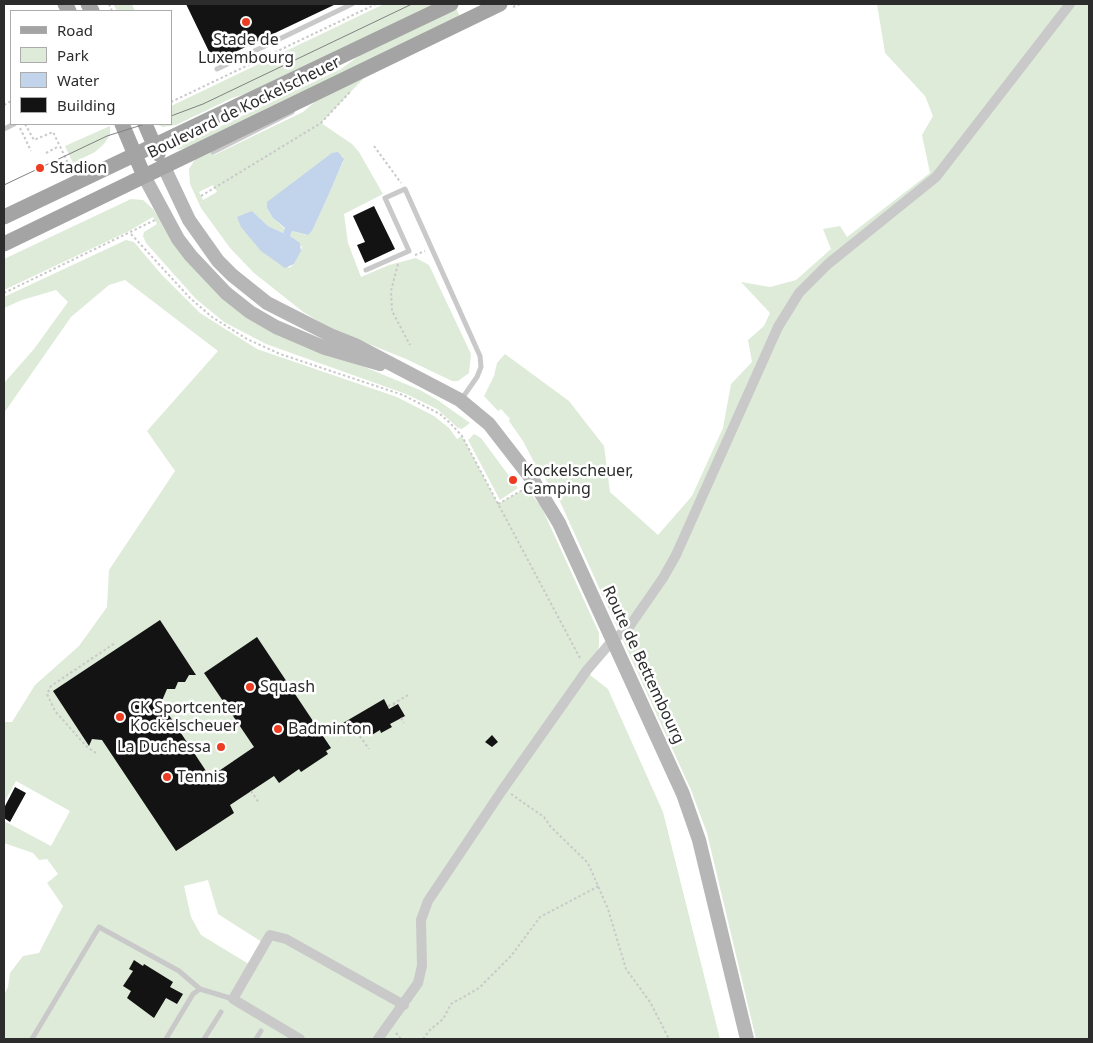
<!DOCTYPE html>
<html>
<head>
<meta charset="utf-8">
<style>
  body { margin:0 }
  #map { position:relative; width:1093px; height:1043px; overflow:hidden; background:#fff; font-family:"Noto Sans",sans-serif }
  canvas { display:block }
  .frame { position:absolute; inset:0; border:5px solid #2c2c2c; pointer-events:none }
  .legend { position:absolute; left:10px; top:10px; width:162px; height:115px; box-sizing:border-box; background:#fff; border:1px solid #ababab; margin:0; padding:6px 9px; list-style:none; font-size:15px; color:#2c2c2c }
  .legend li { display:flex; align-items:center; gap:10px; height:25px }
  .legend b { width:25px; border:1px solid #ababab }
</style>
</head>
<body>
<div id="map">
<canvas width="1093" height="1043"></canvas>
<div class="frame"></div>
<ul class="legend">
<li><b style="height:6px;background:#a4a4a4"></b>Road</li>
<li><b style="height:14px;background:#deebd8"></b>Park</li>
<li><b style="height:14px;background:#c2d3ec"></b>Water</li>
<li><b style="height:14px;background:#131313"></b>Building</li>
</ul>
</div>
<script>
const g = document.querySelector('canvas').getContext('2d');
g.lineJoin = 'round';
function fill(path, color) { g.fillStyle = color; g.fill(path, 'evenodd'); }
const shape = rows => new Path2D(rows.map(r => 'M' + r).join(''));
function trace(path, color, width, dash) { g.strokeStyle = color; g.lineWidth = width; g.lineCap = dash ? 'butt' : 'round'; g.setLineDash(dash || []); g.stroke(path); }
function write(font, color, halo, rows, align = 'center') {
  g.font = font + ' "Noto Sans",sans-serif'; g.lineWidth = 5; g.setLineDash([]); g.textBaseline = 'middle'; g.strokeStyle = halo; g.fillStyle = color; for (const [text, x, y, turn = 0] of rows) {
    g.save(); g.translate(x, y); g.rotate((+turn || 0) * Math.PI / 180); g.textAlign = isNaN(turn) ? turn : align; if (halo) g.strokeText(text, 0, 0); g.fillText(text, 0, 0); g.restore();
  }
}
fill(shape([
  [113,4,132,4,135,11,117,11],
  [384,4,440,4,258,90,232,98,176,125,163,127,156,124,171,124,171,106],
  [877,4,1089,4,1089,1039,756,1039,707,833,691,790,557,495,536,466,523,441,509,421,510,419,501,409,498,411,484,396,494,376,497,363,505,354,569,401,604,446,610,492,658,535,692,496,723,428,731,384,752,362,748,340,764,326,770,313,741,282,770,287,796,280,831,249,823,229,840,226,847,237,930,173,922,135,933,116,925,96,885,53],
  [456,8,460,17,191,146,178,150,177,147,341,69,363,53],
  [364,78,321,123,352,144,359,152,383,194,344,214,348,243,361,277,389,265,416,258,429,265,471,354,469,373,458,381,452,381,406,359,329,328,302,311,254,273,230,248,201,208,190,184,189,169,196,158,211,149,214,155,303,112,318,99],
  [343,156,343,162,312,231,307,235,292,231,290,236,302,247,294,264,289,268,252,211,268,226,283,233,285,229,273,218,267,208],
  [213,185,217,192,203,200,199,192],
  [110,126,110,135,104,144,95,152,73,163,65,146],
  [131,199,143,200,153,209,192,267,302,341,420,390,439,401,470,423,462,429,458,428,437,409,406,394,266,344,224,322,196,299,146,243,143,236,144,232,157,224,153,217,129,231,4,290,4,259],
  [126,240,134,242,161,274,200,313,257,349,397,397,434,416,449,428,457,439,462,436,498,504,521,491,530,493,541,506,599,633,599,646,590,675,608,689,663,812,720,1039,4,1039,4,995,8,987,10,973,23,956,39,953,63,906,47,883,58,874,47,859,39,860,33,853,4,843,4,821,51,846,70,811,16,781,4,803,4,722,12,722,35,685,79,646,107,607,109,570,175,471,147,431,218,351,125,280,109,285,71,317,4,413,4,383,34,349,68,302,56,290,22,300,4,308,4,297],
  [208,880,218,914,265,944,252,966,201,935,191,917,184,886],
  [474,434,481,438,518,488,500,500,468,440]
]), '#deebd8');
fill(shape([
  [338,152,344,159,328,196,312,231,308,235,292,231,290,236,300,243,301,251,294,264,285,268,261,251,241,227,237,217,252,211,268,226,283,233,285,228,273,218,267,208,267,202,332,153]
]), '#c2d3ec');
fill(shape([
  [186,4,336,4,214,62],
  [374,206,395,249,365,263,357,245,365,242,353,216],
  [160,620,196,675,189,675,185,682,178,682,175,689,167,689,161,703,210,777,254,747,204,673,257,637,331,748,326,751,328,754,301,772,299,769,279,783,274,776,230,805,234,813,176,851,102,740,92,739,89,746,53,691],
  [384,699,389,709,398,704,405,716,390,724,392,727,381,733,380,730,370,736,363,723,348,731,343,723],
  [492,735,498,742,492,747,485,742],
  [15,787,26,793,10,822,4,818,4,808],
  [134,960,143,966,144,964,173,982,170,987,183,994,177,1004,166,998,154,1018,127,998,131,991,123,986,133,971,129,969]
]), '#131313');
trace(shape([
  [109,4,112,11],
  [513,7,520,4],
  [171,102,376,4],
  [4,105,11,101],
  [25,124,34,140,53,132,67,161,53,168],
  [20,128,31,151],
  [374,146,401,183],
  [46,153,59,146],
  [201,196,321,123,350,92],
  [131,234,190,298,212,317,247,339,280,354,403,395,440,414,451,424,462,436,581,660],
  [415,255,425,251],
  [398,264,391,291,392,311,410,345],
  [4,293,155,220],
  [498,504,524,489],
  [393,704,408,695],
  [388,706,393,704,395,706],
  [401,718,404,723],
  [354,728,369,749],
  [96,753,87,747,55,711,47,694,51,686,115,643],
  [251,791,259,803],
  [511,794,544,817,550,826,588,863,608,909,626,969,650,1002,669,1039],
  [396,1033,401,1039],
  [423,1039,430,1030,443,1019,451,1004,479,988,511,956,540,917,599,886]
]), '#c9c9c9', 2, [2.5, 2.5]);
trace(shape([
  [217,69,352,4],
  [4,129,14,124],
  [213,152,292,112],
  [366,270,409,251,385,198,405,189,480,356,481,367,477,377,461,400],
  [32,1039,99,927,179,971,200,989],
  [166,1039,193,994,200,989,233,999],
  [204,1039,221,1012],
  [256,1039,261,1031]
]), '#c9c9c9', 5);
trace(shape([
  [300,1039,233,999,270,935,286,939,404,1005],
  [378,1039,418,983,422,966,421,920,428,901,503,789,587,670,612,641,629,627,663,578,676,555,778,327,799,293,828,264,936,177,1070,4]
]), '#c9c9c9', 10);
trace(shape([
  [164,167,189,220,218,261,232,275,267,303,330,335,355,345,460,400,489,424,534,482,559,523,683,794,699,840,747,1039],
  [144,176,178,239,191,256,226,293,250,312,276,327,325,348,380,364]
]), '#b6b6b6', 14);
trace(shape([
  [65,4,69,11],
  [88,4,92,11],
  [122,124,144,176],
  [145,124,158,154],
  [4,217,451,4],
  [4,244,500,4]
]), '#a4a4a4', 15);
trace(shape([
  [171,116,203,104,412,4],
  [4,185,107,136,145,124]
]), '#818181', 1);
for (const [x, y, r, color] of [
  [246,22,5,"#ee3c22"],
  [40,168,5,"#ee3c22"],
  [513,480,5,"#ee3c22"],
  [250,687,5,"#ee3c22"],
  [120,717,5,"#ee3c22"],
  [278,729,5,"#ee3c22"],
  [221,747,5,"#ee3c22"],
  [167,777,5,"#ee3c22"]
]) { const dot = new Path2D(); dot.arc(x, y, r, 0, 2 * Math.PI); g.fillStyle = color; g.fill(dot); trace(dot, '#fff', 2); }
write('16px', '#2c2c2c', '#fff', [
  ["Stade de",246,40,"center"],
  ["Luxembourg",246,58,"center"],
  ["Stadion",50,168],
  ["Kockelscheuer,",523,471],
  ["Camping",523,489],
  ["Squash",260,687],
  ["CK Sportcenter",130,708],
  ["Kockelscheuer",130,726],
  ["Badminton",288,729],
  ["La Duchessa",211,747,"right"],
  ["Tennis",177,777]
], 'left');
write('16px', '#2c2c2c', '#fff', [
  ["Boulevard de Kockelscheuer",244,108,-26],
  ["Route de Bettembourg",643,665,65]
]);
</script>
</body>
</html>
